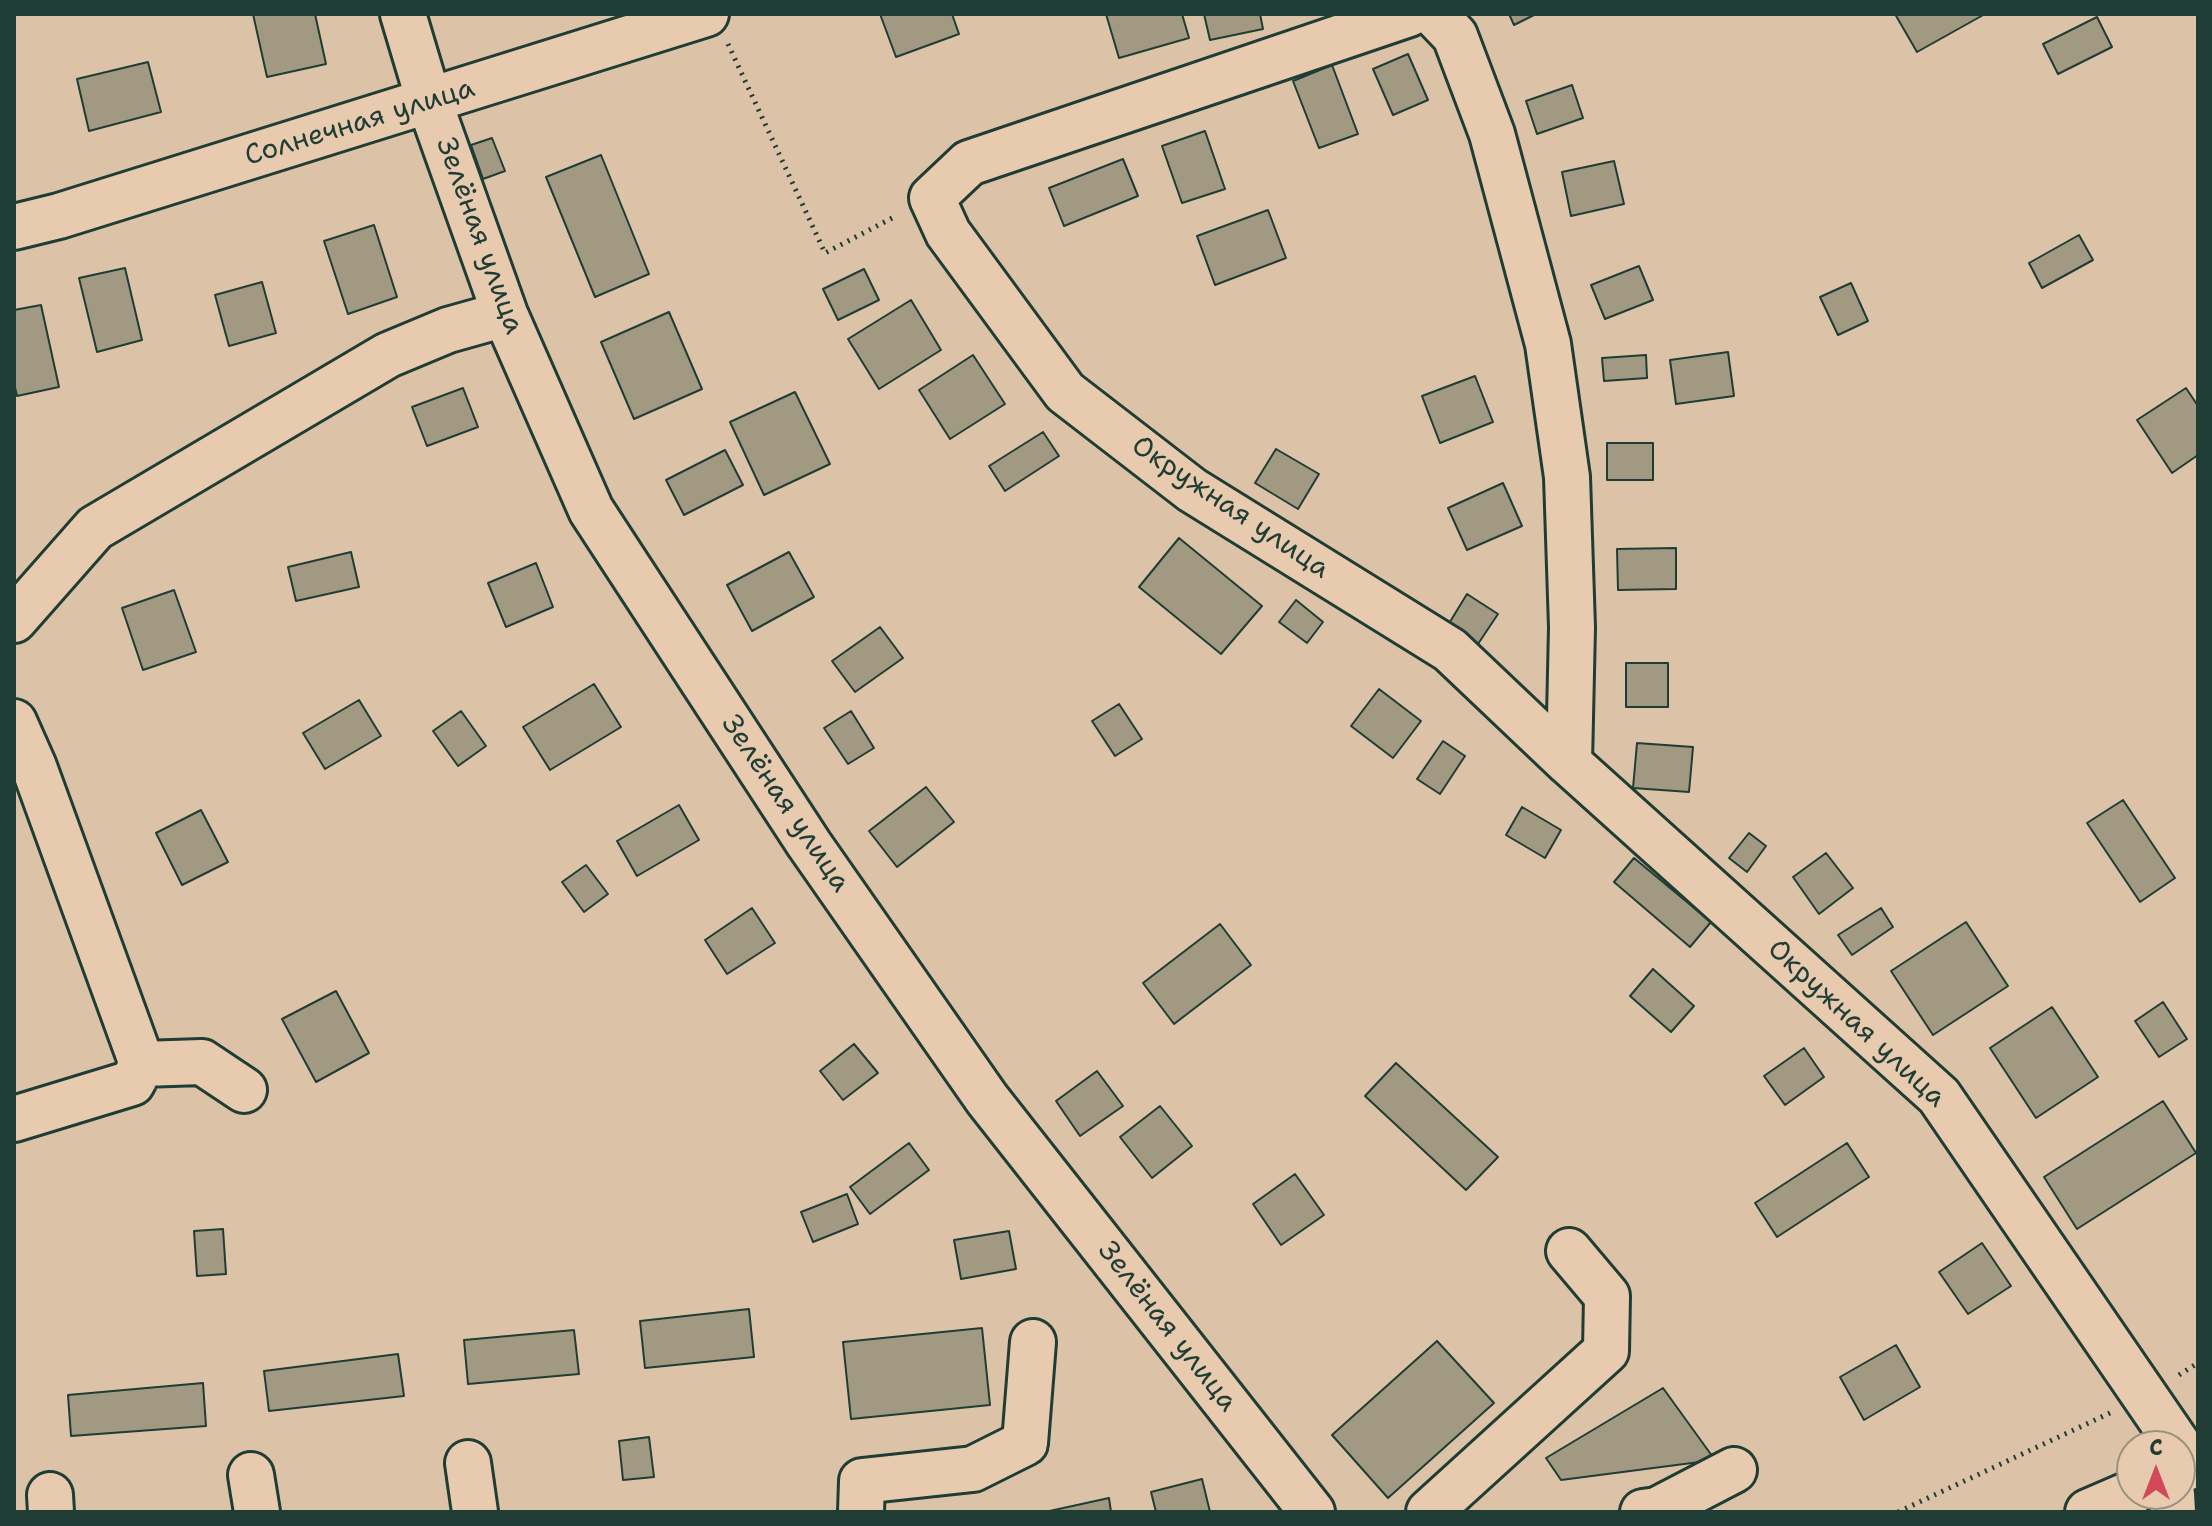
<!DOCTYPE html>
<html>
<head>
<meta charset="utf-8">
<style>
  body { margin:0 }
  #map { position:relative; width:2212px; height:1526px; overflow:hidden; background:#dcc3a8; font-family:"Shantell Sans",sans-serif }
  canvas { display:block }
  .frame { position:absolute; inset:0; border:16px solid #1f3d34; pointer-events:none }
  .north { position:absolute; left:2116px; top:1430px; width:80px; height:80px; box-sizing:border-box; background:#e8cbaf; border:2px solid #98927e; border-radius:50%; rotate:0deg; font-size:22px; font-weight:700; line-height:32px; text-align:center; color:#1f3d34 }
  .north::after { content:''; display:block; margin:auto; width:28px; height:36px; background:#d1495b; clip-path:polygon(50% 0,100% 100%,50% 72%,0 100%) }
</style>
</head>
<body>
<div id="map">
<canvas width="2212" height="1526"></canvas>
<div class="frame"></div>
<div class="north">С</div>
</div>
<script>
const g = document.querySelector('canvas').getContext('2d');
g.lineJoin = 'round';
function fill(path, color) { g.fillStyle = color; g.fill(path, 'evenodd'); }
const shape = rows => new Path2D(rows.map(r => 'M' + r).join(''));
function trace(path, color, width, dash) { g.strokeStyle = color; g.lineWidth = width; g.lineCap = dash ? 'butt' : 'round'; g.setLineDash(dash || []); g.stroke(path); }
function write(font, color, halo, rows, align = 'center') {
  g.font = font + ' "Shantell Sans",sans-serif'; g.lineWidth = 7; g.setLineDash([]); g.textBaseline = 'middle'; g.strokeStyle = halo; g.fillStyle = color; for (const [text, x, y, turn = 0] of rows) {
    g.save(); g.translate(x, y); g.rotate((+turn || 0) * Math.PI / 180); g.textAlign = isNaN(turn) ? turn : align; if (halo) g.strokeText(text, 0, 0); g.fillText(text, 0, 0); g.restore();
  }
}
const building = shape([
  [253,14,315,14,326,64,267,77,253,14],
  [880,14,952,14,959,34,896,57,880,14],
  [1106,14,1182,14,1189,38,1119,58,1106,14],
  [1204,14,1260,14,1263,29,1210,40,1204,14],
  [1509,14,1536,14,1514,25,1509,14],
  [1895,14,1985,14,1917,52,1895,14],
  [2097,17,2112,47,2058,74,2043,44,2097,17],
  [1408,54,1428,100,1393,115,1373,69,1408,54],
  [148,62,161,112,89,131,77,79,148,62],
  [1332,65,1358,134,1319,148,1293,81,1332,65],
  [1572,85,1583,118,1537,134,1526,101,1572,85],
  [1205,131,1225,189,1182,203,1162,146,1205,131],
  [492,138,505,171,483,179,471,145,492,138],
  [601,155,649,274,595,297,546,177,601,155],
  [1123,159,1138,196,1064,226,1049,188,1123,159],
  [1614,161,1624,204,1571,216,1562,172,1614,161],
  [1268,210,1286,258,1215,285,1197,236,1268,210],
  [374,225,397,297,348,314,324,241,374,225],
  [2079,235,2093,260,2042,288,2029,263,2079,235],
  [1639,266,1653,300,1605,319,1591,285,1639,266],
  [125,268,142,340,97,352,79,278,125,268],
  [864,269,879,300,838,320,823,289,864,269],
  [262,282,276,333,229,346,215,295,262,282],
  [1851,283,1868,321,1838,335,1820,297,1851,283],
  [911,300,941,350,879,389,848,339,911,300],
  [41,305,59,387,17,396,14,383,14,310,41,305],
  [669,312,702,389,634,419,601,342,669,312],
  [1728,352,1734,396,1676,404,1670,360,1728,352],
  [973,355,1005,404,950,439,919,390,973,355],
  [1646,355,1647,378,1604,381,1602,358,1646,355],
  [1475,376,1493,422,1440,443,1422,396,1475,376],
  [463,388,478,427,427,446,412,407,463,388],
  [2186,388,2198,406,2198,455,2172,473,2137,420,2186,388],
  [795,392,830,464,764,495,730,422,795,392],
  [1043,432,1059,456,1005,491,989,466,1043,432],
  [1607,443,1653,443,1653,480,1607,480,1607,443],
  [1276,449,1319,474,1298,509,1255,483,1276,449],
  [725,450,743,485,684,515,666,480,725,450],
  [1503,483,1522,526,1467,550,1448,508,1503,483],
  [1179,538,1262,606,1221,654,1139,587,1179,538],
  [1676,548,1676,589,1618,590,1617,549,1676,548],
  [351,552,359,587,296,601,288,567,351,552],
  [789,552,814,597,752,631,727,585,789,552],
  [536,563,553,607,506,627,488,583,536,563],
  [174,590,196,652,143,670,122,608,174,590],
  [1467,594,1498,614,1478,644,1448,625,1467,594],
  [1296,600,1323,622,1307,643,1279,622,1296,600],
  [880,627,903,658,855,692,832,661,880,627],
  [1626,663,1668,663,1668,707,1626,707,1626,663],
  [594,684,621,727,550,770,523,727,594,684],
  [1379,689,1421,721,1393,758,1351,726,1379,689],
  [359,700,381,736,325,769,303,733,359,700],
  [1119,704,1142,739,1115,756,1092,721,1119,704],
  [461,711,486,746,458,766,433,731,461,711],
  [851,711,874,748,848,764,824,728,851,711],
  [1443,741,1465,756,1440,794,1417,779,1443,741],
  [1637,743,1693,747,1689,792,1633,788,1637,743],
  [926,787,954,822,897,867,869,831,926,787],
  [2123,800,2175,878,2140,902,2087,823,2123,800],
  [679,805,699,840,637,876,617,841,679,805],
  [1522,807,1561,830,1545,858,1506,835,1522,807],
  [201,810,228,862,182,885,156,833,201,810],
  [1749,833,1766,846,1747,872,1729,858,1749,833],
  [1826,853,1853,888,1819,914,1793,877,1826,853],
  [1634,858,1711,922,1690,947,1614,882,1634,858],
  [586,865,608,894,584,912,562,882,586,865],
  [752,908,775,943,727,974,705,940,752,908],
  [1881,908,1893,927,1852,955,1838,935,1881,908],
  [1966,922,2008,986,1933,1035,1891,971,1966,922],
  [1220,924,1251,965,1174,1024,1143,983,1220,924],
  [1653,969,1694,1006,1671,1032,1630,996,1653,969],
  [336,991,369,1053,316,1082,282,1019,336,991],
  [2163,1002,2187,1039,2159,1057,2135,1021,2163,1002],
  [2052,1007,2098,1077,2036,1118,1990,1048,2052,1007],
  [854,1044,878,1073,843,1100,820,1071,854,1044],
  [1804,1048,1824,1077,1785,1105,1764,1076,1804,1048],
  [1396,1063,1498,1157,1466,1190,1365,1096,1396,1063],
  [1097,1071,1123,1106,1080,1136,1056,1101,1097,1071],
  [2163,1101,2196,1153,2077,1229,2044,1177,2163,1101],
  [1160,1106,1192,1146,1152,1178,1120,1137,1160,1106],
  [909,1143,929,1170,870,1214,850,1187,909,1143],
  [1847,1143,1869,1177,1777,1237,1755,1203,1847,1143],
  [1295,1174,1324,1215,1281,1245,1253,1204,1295,1174],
  [847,1194,858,1224,813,1242,801,1212,847,1194],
  [223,1229,226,1274,197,1276,194,1231,223,1229],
  [1009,1231,1016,1269,961,1279,954,1240,1009,1231],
  [1982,1243,2011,1286,1968,1314,1939,1272,1982,1243],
  [749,1309,754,1357,645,1368,640,1321,749,1309],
  [982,1328,990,1405,851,1419,843,1342,982,1328],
  [574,1330,579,1374,468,1384,464,1340,574,1330],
  [1437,1341,1494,1403,1388,1498,1332,1435,1437,1341],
  [1896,1345,1920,1387,1864,1420,1840,1377,1896,1345],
  [398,1354,404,1396,269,1411,264,1371,398,1354],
  [203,1383,206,1426,71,1436,68,1395,203,1383],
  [1663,1388,1715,1460,1561,1480,1546,1458,1663,1388],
  [649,1437,654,1477,623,1480,619,1441,649,1437],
  [1202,1479,1210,1512,1156,1512,1151,1492,1202,1479],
  [1109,1498,1111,1512,1045,1512,1109,1498]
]);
fill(building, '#a29983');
trace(building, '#1f3d34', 2);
const minor = shape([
  [403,14,429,101,505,314,591,510,809,844,987,1099,1312,1512],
  [1409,14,969,163,932,198,948,233,1065,392,1192,490,1450,650,1569,763,1939,1096,2179,1446],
  [1434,14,1455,36,1492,134,1548,344,1567,477,1572,627,1569,763],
  [14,227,59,216,706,14],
  [14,620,95,528,388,355,448,330,505,314],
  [14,722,34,767,142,1064,132,1083,14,1119],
  [142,1064,202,1062,244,1090],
  [468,1463,475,1512],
  [251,1475,257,1512],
  [2172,1494,2173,1512],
  [50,1495,51,1512],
  [861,1512,862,1481,973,1469,1025,1443,1033,1342],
  [1429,1512,1606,1351,1607,1296,1569,1251],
  [1643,1512,1657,1510,1734,1470]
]);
const major = shape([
  [2180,1471,2198,1462],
  [2088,1512,2132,1493]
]);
trace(minor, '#1f3d34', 50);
trace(major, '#1f3d34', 50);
trace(shape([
  [728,44,825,253,896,216],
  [2179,1375,2198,1363],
  [1898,1512,2110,1413]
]), '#1f3d34', 5, [2, 6]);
trace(minor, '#e8cbaf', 44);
trace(major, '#e8cbaf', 44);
write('28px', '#1f3d34', '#e8cbaf', [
  ["Солнечная улица",360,123,-17],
  ["Зелёная улица",479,236,70],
  ["Окружная улица",1230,508,34],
  ["Зелёная улица",785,804,56],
  ["Окружная улица",1856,1024,43],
  ["Зелёная улица",1167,1327,52]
]);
</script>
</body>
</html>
